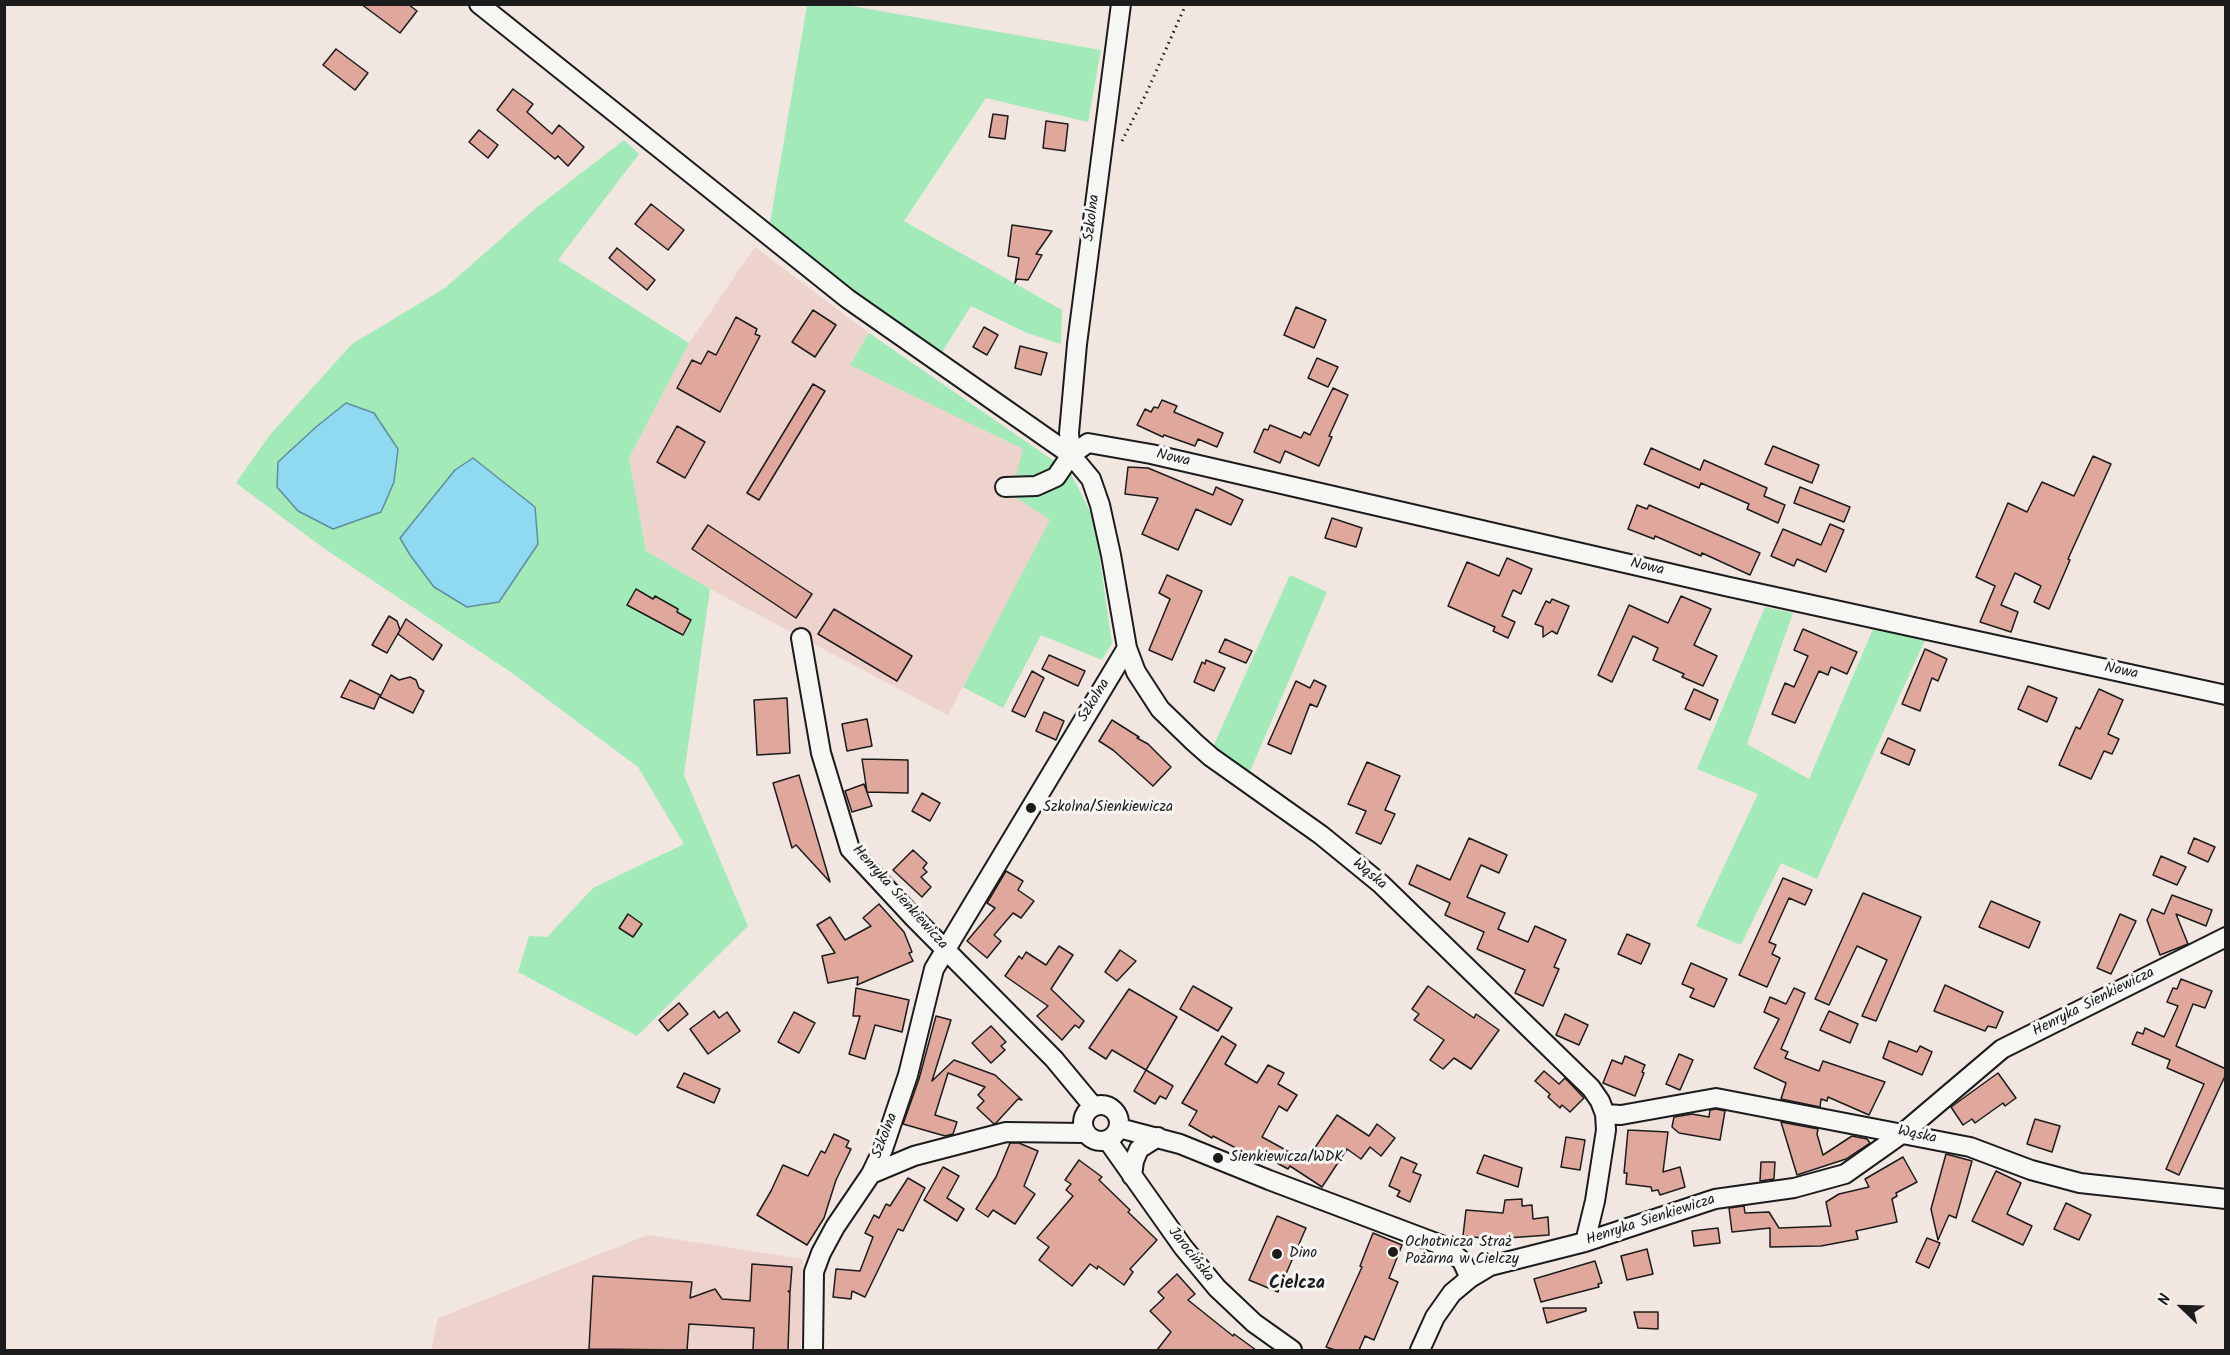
<!DOCTYPE html>
<html>
<head>
<meta charset="utf-8">
<style>
  body { margin:0 }
  #map { position:relative; width:2230px; height:1355px; overflow:hidden; background:#f2e6e1; font-family:Kalam,sans-serif }
  canvas { display:block }
  .frame { position:absolute; inset:0; border:6px solid #1c1c1c; pointer-events:none }
  .north { position:absolute; left:2152px; top:1277px; width:60px; height:60px; -webkit-text-stroke:4px #f6f6f2; paint-order:stroke; rotate:293deg; font-size:16px; font-weight:700; line-height:24px; text-align:center; color:#1c1c1c }
  .north::after { content:''; display:block; margin:auto; width:21px; height:27px; background:#1c1c1c; clip-path:polygon(50% 0,100% 100%,50% 72%,0 100%) }
</style>
</head>
<body>
<div id="map">
<canvas width="2230" height="1355"></canvas>
<div class="frame"></div>
<div class="north">N</div>
</div>
<script>
const g = document.querySelector('canvas').getContext('2d');
g.lineJoin = 'round';
function fill(path, color) { g.fillStyle = color; g.fill(path, 'evenodd'); }
const shape = rows => new Path2D(rows.map(r => 'M' + r).join(''));
function trace(path, color, width, dash) { g.strokeStyle = color; g.lineWidth = width; g.lineCap = dash ? 'butt' : 'round'; g.setLineDash(dash || []); g.stroke(path); }
function write(font, color, halo, rows, align = 'center') {
  g.font = font + ' Kalam,sans-serif'; g.lineWidth = 6; g.setLineDash([]); g.textBaseline = 'middle'; g.strokeStyle = halo; g.fillStyle = color; for (const [text, x, y, turn = 0] of rows) {
    g.save(); g.translate(x, y); g.rotate((+turn || 0) * Math.PI / 180); g.textAlign = isNaN(turn) ? turn : align; if (halo) g.strokeText(text, 0, 0); g.fillText(text, 0, 0); g.restore();
  }
}
fill(shape([
  [755,247,869,333,850,365,1024,449,1051,520,948,715,710,589,646,551,629,458,689,343],
  [648,1235,803,1259,801,1350,431,1350,438,1318]
]), '#edd3cc');
fill(shape([
  [807,5,846,5,1101,50,1088,122,986,98,904,221,1062,310,1061,344,1027,333,971,306,941,354,850,291,770,223],
  [624,140,639,154,558,260,689,343,629,458,646,551,710,589,684,775,748,926,637,1036,518,972,529,936,547,937,593,888,684,844,638,767,512,673,322,547,236,483,269,436,352,344,445,288,536,208],
  [869,333,1070,472,1094,519,1112,643,1102,660,1041,635,1003,708,963,687,1050,520,1011,494,1023,449,850,365],
  [1290,575,1327,592,1248,776,1212,749],
  [1765,607,1793,613,1747,744,1809,779,1873,629,1925,640,1817,879,1781,863,1741,945,1696,926,1758,794,1697,769]
]), '#a2ebb9');
const water = shape([
  [346,403,374,413,398,449,394,482,381,512,333,529,298,511,277,487,278,462,316,427,346,403],
  [473,458,535,507,538,544,499,602,467,607,434,587,410,555,400,538,455,470,473,458]
]);
fill(water, '#8fd9f1');
trace(water, '#618d9c', 1.5);
const building = shape([
  [361,4,408,4,417,11,400,33,361,4],
  [336,49,368,73,355,90,323,65,336,49],
  [513,89,533,104,527,112,552,134,559,125,584,147,568,166,558,156,555,159,497,110,513,89],
  [993,114,1008,116,1005,139,989,137,993,114],
  [1046,121,1068,124,1065,151,1043,148,1046,121],
  [479,130,498,145,488,158,469,142,479,130],
  [651,204,684,230,668,250,635,224,651,204],
  [1012,225,1052,231,1036,254,1042,255,1028,280,1017,279,1015,283,1019,258,1008,256,1012,225],
  [617,248,655,280,647,290,609,258,617,248],
  [1296,307,1326,320,1314,348,1284,335,1296,307],
  [813,310,836,325,815,357,792,342,813,310],
  [736,317,757,329,755,334,760,336,720,412,677,388,692,360,701,364,708,351,716,355,736,317],
  [984,327,998,335,987,355,973,347,984,327],
  [1020,346,1047,353,1041,375,1015,368,1020,346],
  [1317,358,1338,367,1328,387,1308,378,1317,358],
  [813,384,825,391,759,500,747,493,813,384],
  [1333,388,1348,395,1329,436,1332,437,1319,466,1285,451,1280,463,1254,452,1264,429,1268,430,1270,425,1301,438,1304,432,1310,435,1333,388],
  [1162,400,1177,406,1174,412,1223,433,1217,447,1198,439,1195,446,1164,435,1163,437,1137,425,1145,409,1151,412,1154,407,1158,408,1162,400],
  [677,426,705,442,685,478,657,462,677,426],
  [1773,446,1819,465,1812,483,1765,464,1773,446],
  [1651,448,1700,470,1704,460,1767,488,1764,496,1785,505,1778,523,1747,509,1749,504,1701,483,1699,488,1644,464,1651,448],
  [2093,456,2111,464,2068,559,2070,560,2049,609,2034,602,2041,586,2015,573,2001,605,2018,612,2011,632,1980,622,1995,586,1976,577,2008,503,2027,512,2042,482,2074,496,2093,456],
  [1128,467,1148,468,1213,495,1216,487,1243,500,1231,525,1196,509,1178,550,1142,534,1158,498,1125,494,1128,467],
  [1800,487,1850,507,1844,522,1794,503,1800,487],
  [1637,505,1647,509,1649,505,1760,553,1750,575,1702,553,1701,556,1655,536,1654,539,1628,529,1637,505],
  [1332,518,1362,528,1356,547,1325,538,1332,518],
  [1830,524,1844,530,1826,572,1797,559,1794,566,1771,556,1783,529,1821,545,1830,524],
  [708,525,812,594,796,618,692,549,708,525],
  [1507,558,1532,569,1521,594,1513,590,1502,616,1515,622,1508,638,1493,631,1495,627,1448,606,1467,562,1499,576,1507,558],
  [1167,575,1202,591,1172,660,1149,650,1170,599,1159,593,1167,575],
  [636,589,653,599,655,596,678,609,677,612,691,620,683,635,627,605,636,589],
  [1681,596,1711,609,1694,645,1717,656,1703,686,1682,677,1684,674,1653,660,1658,648,1633,636,1612,682,1598,675,1629,605,1668,623,1681,596],
  [1552,599,1569,606,1557,634,1552,631,1543,637,1543,627,1535,624,1546,601,1550,603,1552,599],
  [834,609,912,656,897,681,818,634,834,609],
  [389,616,397,621,400,630,387,653,372,645,389,616],
  [406,619,442,645,433,660,398,634,406,619],
  [1803,629,1857,652,1847,674,1831,667,1828,675,1819,671,1795,723,1772,714,1785,683,1794,687,1808,656,1794,650,1803,629],
  [1225,639,1252,651,1246,663,1219,652,1225,639],
  [1925,649,1947,659,1938,681,1932,678,1920,711,1902,704,1925,649],
  [1049,655,1085,671,1078,686,1042,669,1049,655],
  [1206,660,1225,668,1214,691,1194,682,1202,662,1205,664,1206,660],
  [1032,671,1044,678,1025,717,1012,711,1032,671],
  [391,675,399,680,410,677,416,680,419,688,424,691,413,713,380,697,391,675],
  [350,680,380,695,374,709,341,697,350,680],
  [1314,680,1326,686,1317,707,1310,704,1291,754,1268,744,1296,681,1310,688,1314,680],
  [2028,686,2057,698,2047,722,2018,709,2028,686],
  [1694,689,1718,700,1710,720,1685,709,1694,689],
  [2099,689,2123,700,2108,734,2119,739,2112,754,2104,751,2091,779,2059,765,2076,727,2080,729,2099,689],
  [787,698,790,753,757,755,754,700,787,698],
  [1044,712,1064,721,1056,740,1036,731,1044,712],
  [867,719,872,746,847,751,842,724,867,719],
  [1112,720,1139,737,1137,738,1148,744,1171,767,1153,786,1113,750,1099,741,1112,720],
  [1888,738,1915,750,1909,765,1881,753,1888,738],
  [862,759,908,760,908,793,867,792,862,759],
  [1367,762,1400,776,1385,810,1395,814,1381,844,1356,833,1366,811,1348,804,1367,762],
  [799,775,830,882,796,845,792,848,773,783,799,775],
  [864,784,872,806,852,812,845,791,864,784],
  [922,793,940,803,930,821,912,811,922,793],
  [1469,838,1507,855,1499,873,1481,865,1467,897,1505,913,1498,929,1528,942,1535,926,1566,940,1554,967,1559,969,1543,1006,1515,993,1525,970,1477,949,1484,932,1445,915,1450,903,1409,884,1417,865,1450,880,1469,838],
  [2194,838,2215,847,2208,862,2188,853,2194,838],
  [913,850,927,863,923,868,927,872,921,877,931,887,922,897,893,870,913,850],
  [2161,856,2186,867,2177,885,2153,875,2161,856],
  [1006,871,1023,881,1018,890,1034,901,1021,918,1013,913,994,935,1001,941,987,958,967,941,995,908,987,903,1006,871],
  [1783,878,1812,890,1805,905,1789,898,1769,942,1776,945,1772,954,1780,958,1767,987,1739,975,1783,878],
  [1863,893,1921,917,1876,1021,1862,1016,1887,960,1857,946,1829,1005,1815,999,1863,893],
  [2172,895,2212,910,2206,926,2176,914,2188,944,2160,955,2147,920,2152,909,2164,914,2172,895],
  [1991,901,2040,922,2029,948,1979,927,1991,901],
  [879,904,904,932,912,952,909,953,913,961,857,985,858,977,828,983,822,956,835,953,817,925,830,917,845,940,871,926,863,918,879,904],
  [628,914,642,924,633,937,619,928,628,914],
  [2120,914,2136,921,2111,974,2097,968,2120,914],
  [1627,934,1650,944,1641,964,1618,954,1627,934],
  [1059,946,1073,955,1051,989,1084,1021,1079,1028,1075,1025,1062,1040,1037,1016,1048,1006,1005,976,1019,956,1022,959,1026,952,1046,965,1059,946],
  [1120,950,1136,961,1117,981,1105,972,1120,950],
  [1691,963,1727,979,1714,1007,1690,997,1694,989,1682,984,1691,963],
  [2181,979,2212,991,2205,1008,2193,1004,2176,1046,2226,1069,2226,1074,2179,1175,2166,1169,2204,1084,2167,1068,2170,1060,2132,1044,2137,1032,2143,1034,2145,1028,2164,1037,2178,1006,2167,1002,2173,988,2177,989,2181,979],
  [1945,985,2003,1012,1996,1028,1988,1026,1985,1031,1934,1011,1945,985],
  [1193,986,1232,1008,1218,1031,1180,1009,1193,986],
  [1428,986,1474,1018,1476,1014,1499,1030,1471,1069,1454,1058,1443,1069,1430,1060,1444,1040,1414,1020,1419,1014,1412,1009,1428,986],
  [856,988,909,1000,902,1032,875,1025,865,1059,849,1054,860,1016,853,1016,856,988],
  [1794,988,1805,993,1781,1049,1788,1052,1785,1058,1819,1071,1823,1061,1885,1082,1869,1115,1828,1097,1827,1101,1821,1099,1820,1107,1781,1099,1786,1083,1754,1068,1779,1019,1764,1012,1770,997,1786,1004,1794,988],
  [1129,989,1177,1017,1146,1070,1112,1050,1106,1059,1089,1048,1129,989],
  [679,1003,688,1014,668,1031,659,1020,679,1003],
  [714,1011,719,1018,727,1012,740,1031,708,1054,690,1029,714,1011],
  [1829,1011,1858,1024,1850,1043,1820,1030,1829,1011],
  [794,1012,815,1023,799,1053,778,1042,794,1012],
  [1565,1014,1588,1025,1579,1045,1556,1035,1565,1014],
  [936,1016,951,1020,932,1081,954,1060,995,1075,1022,1100,1018,1099,996,1123,994,1124,977,1108,984,1101,978,1095,985,1087,948,1073,935,1115,957,1122,953,1134,945,1136,903,1124,919,1079,936,1016],
  [991,1026,1006,1042,1001,1046,1005,1050,991,1063,972,1043,991,1026],
  [1222,1036,1236,1045,1225,1064,1257,1083,1268,1065,1284,1073,1278,1084,1297,1095,1287,1111,1279,1106,1262,1137,1306,1161,1337,1115,1369,1136,1377,1124,1395,1138,1381,1156,1370,1147,1361,1159,1347,1149,1322,1187,1290,1166,1288,1169,1255,1151,1251,1156,1213,1136,1212,1138,1189,1125,1197,1111,1182,1103,1222,1036],
  [1889,1041,1917,1052,1920,1046,1932,1052,1922,1075,1883,1058,1889,1041],
  [1679,1054,1693,1060,1680,1090,1666,1084,1679,1054],
  [1625,1056,1645,1065,1642,1072,1644,1073,1635,1096,1603,1083,1612,1060,1622,1064,1625,1056],
  [1146,1070,1173,1086,1166,1099,1160,1096,1155,1104,1134,1091,1146,1070],
  [1544,1071,1559,1084,1565,1078,1584,1098,1570,1112,1562,1105,1560,1108,1548,1097,1550,1094,1535,1081,1544,1071],
  [684,1073,720,1089,714,1103,677,1087,684,1073],
  [1998,1073,2016,1098,2005,1106,2003,1103,1975,1123,1972,1119,1963,1125,1951,1107,1998,1073],
  [1716,1109,1725,1111,1720,1140,1679,1133,1672,1127,1674,1117,1692,1114,1709,1117,1710,1110,1716,1109],
  [2035,1119,2060,1126,2052,1152,2027,1144,2035,1119],
  [1781,1122,1818,1129,1817,1134,1823,1155,1852,1136,1867,1139,1870,1143,1846,1159,1797,1175,1781,1122],
  [1628,1130,1668,1132,1663,1172,1680,1167,1685,1187,1660,1195,1658,1190,1652,1191,1651,1187,1626,1184,1627,1173,1624,1173,1628,1130],
  [834,1134,849,1141,846,1147,851,1149,836,1180,824,1218,807,1245,757,1215,771,1191,783,1165,808,1176,821,1151,825,1153,834,1134],
  [1566,1137,1585,1140,1580,1170,1561,1167,1566,1137],
  [1010,1143,1019,1143,1038,1151,1024,1186,1035,1194,1015,1224,993,1210,988,1217,976,1209,996,1177,1010,1143],
  [1946,1154,1972,1161,1956,1218,1949,1215,1938,1240,1931,1209,1946,1154],
  [1484,1155,1522,1168,1518,1187,1477,1173,1484,1155],
  [1401,1157,1417,1164,1413,1172,1421,1175,1410,1202,1397,1196,1400,1191,1389,1186,1401,1157],
  [1903,1157,1917,1182,1896,1193,1897,1196,1892,1199,1897,1222,1856,1231,1858,1239,1821,1246,1770,1247,1770,1228,1732,1232,1729,1208,1744,1206,1745,1213,1769,1212,1779,1228,1831,1226,1826,1202,1839,1194,1869,1187,1865,1179,1903,1157],
  [1079,1160,1102,1177,1099,1180,1130,1210,1128,1212,1157,1240,1130,1269,1133,1272,1124,1285,1098,1266,1097,1269,1090,1264,1072,1286,1039,1260,1049,1247,1037,1238,1073,1196,1066,1190,1071,1184,1065,1180,1079,1160],
  [1761,1162,1775,1162,1774,1179,1760,1181,1761,1162],
  [943,1167,959,1176,947,1198,964,1209,957,1221,924,1200,943,1167],
  [1996,1171,2021,1183,2007,1214,2032,1226,2023,1245,1972,1221,1996,1171],
  [908,1178,925,1188,903,1231,898,1229,865,1297,852,1291,851,1299,833,1297,836,1269,860,1271,873,1237,865,1233,874,1215,879,1218,886,1204,890,1206,908,1178],
  [1522,1199,1522,1206,1532,1205,1533,1219,1548,1217,1549,1235,1493,1239,1463,1236,1466,1210,1503,1213,1505,1200,1522,1199],
  [2066,1203,2091,1215,2079,1240,2054,1229,2066,1203],
  [1277,1216,1306,1228,1278,1292,1249,1280,1277,1216],
  [1718,1228,1720,1243,1694,1246,1692,1231,1718,1228],
  [1373,1233,1402,1245,1389,1278,1398,1282,1374,1340,1365,1336,1359,1350,1335,1350,1326,1347,1362,1267,1360,1266,1373,1233],
  [1927,1238,1940,1243,1929,1268,1916,1262,1927,1238],
  [1647,1249,1653,1274,1627,1280,1621,1256,1647,1249],
  [1595,1261,1602,1283,1598,1284,1599,1287,1541,1302,1534,1279,1595,1261],
  [752,1264,792,1267,790,1292,788,1291,790,1293,788,1350,753,1350,754,1328,689,1324,687,1350,589,1349,593,1276,692,1282,690,1298,715,1289,722,1299,750,1301,752,1264],
  [1177,1274,1195,1294,1188,1300,1233,1336,1234,1334,1256,1350,1157,1350,1171,1332,1150,1311,1164,1298,1158,1292,1177,1274],
  [1543,1308,1586,1308,1586,1311,1547,1323,1543,1308],
  [1634,1312,1658,1312,1658,1329,1638,1328,1634,1312]
]);
fill(building, '#e0a79c');
trace(building, '#1c1c1c', 1.5);
const minor = shape([
  [479,4,848,299,1071,455],
  [1121,4,1077,344,1069,433,1071,455,1091,479,1100,505,1111,555,1127,648,1136,672,1160,709,1194,742,1211,757,1321,835,1381,884,1591,1088,1600,1101,1605,1114,1606,1130,1595,1201,1585,1242],
  [1005,487,1036,486,1056,477,1071,455,1088,443,1151,454,1725,586,2226,695],
  [801,638,821,753,850,849,914,918,1054,1059,1093,1106],
  '1083 1123a18 18 0 1 1 36 0a18 18 0 1 1-36 0Z',
  [1605,1114,1621,1115,1716,1098,1970,1147,2031,1170,2080,1183,2226,1199],
  [1119,1128,1180,1144,1269,1180,1444,1246,1462,1261,1470,1278],
  [1108,1141,1183,1247,1217,1288,1254,1323,1292,1350],
  [871,1174,914,1156,1006,1132,1085,1133],
  [1132,1176,1134,1161,1139,1149,1158,1137],
  [813,1350,814,1272,821,1253,835,1227,871,1174,883,1149,908,1075,934,969,1127,648],
  [1420,1350,1435,1317,1452,1293,1470,1278,1490,1266,1585,1242,1715,1199,1794,1188,1845,1174,1903,1133,2002,1049,2226,937]
]);
trace(minor, '#1c1c1c', 22);
trace(shape([
  [1122,141,1146,94,1186,4]
]), '#1c1c1c', 3, [1.5, 4.5]);
trace(minor, '#f6f6f2', 18);
for (const [x, y, r, color] of [
  [1031,808,6,"#1c1c1c"],
  [1218,1158,6,"#1c1c1c"],
  [1393,1252,6,"#1c1c1c"],
  [1277,1254,6,"#1c1c1c"]
]) { const dot = new Path2D(); dot.arc(x, y, r, 0, 2 * Math.PI); g.fillStyle = color; g.fill(dot); trace(dot, '#f6f6f2', 2); }
write('15px', '#1c1c1c', '#f6f6f2', [
  ["Szkolna",1093,218,-83],
  ["Nowa",1173,459,13],
  ["Nowa",1647,568,13],
  ["Nowa",2121,672,12],
  ["Szkolna",1095,701,-59],
  ["Wąska",1369,875,40],
  ["Henryka Sienkiewicza",899,898,48],
  ["Henryka Sienkiewicza",2094,1003,-27],
  ["Szkolna",886,1136,-69],
  ["Wąska",1917,1136,12],
  ["Henryka Sienkiewicza",1651,1221,-18],
  ["Jarocińska",1190,1255,52]
]);
write('15px', '#1c1c1c', '#f6f6f2', [
  ["Szkolna/Sienkiewicza",1043,808],
  ["Sienkiewicza/WDK",1230,1158],
  ["Ochotnicza Straż",1405,1243],
  ["Pożarna w Cielczy",1405,1260],
  ["Dino",1289,1254]
], 'left');
write('bold 18px', '#1c1c1c', '#f6f6f2', [
  ["Cielcza",1297,1285]
]);
</script>
</body>
</html>
